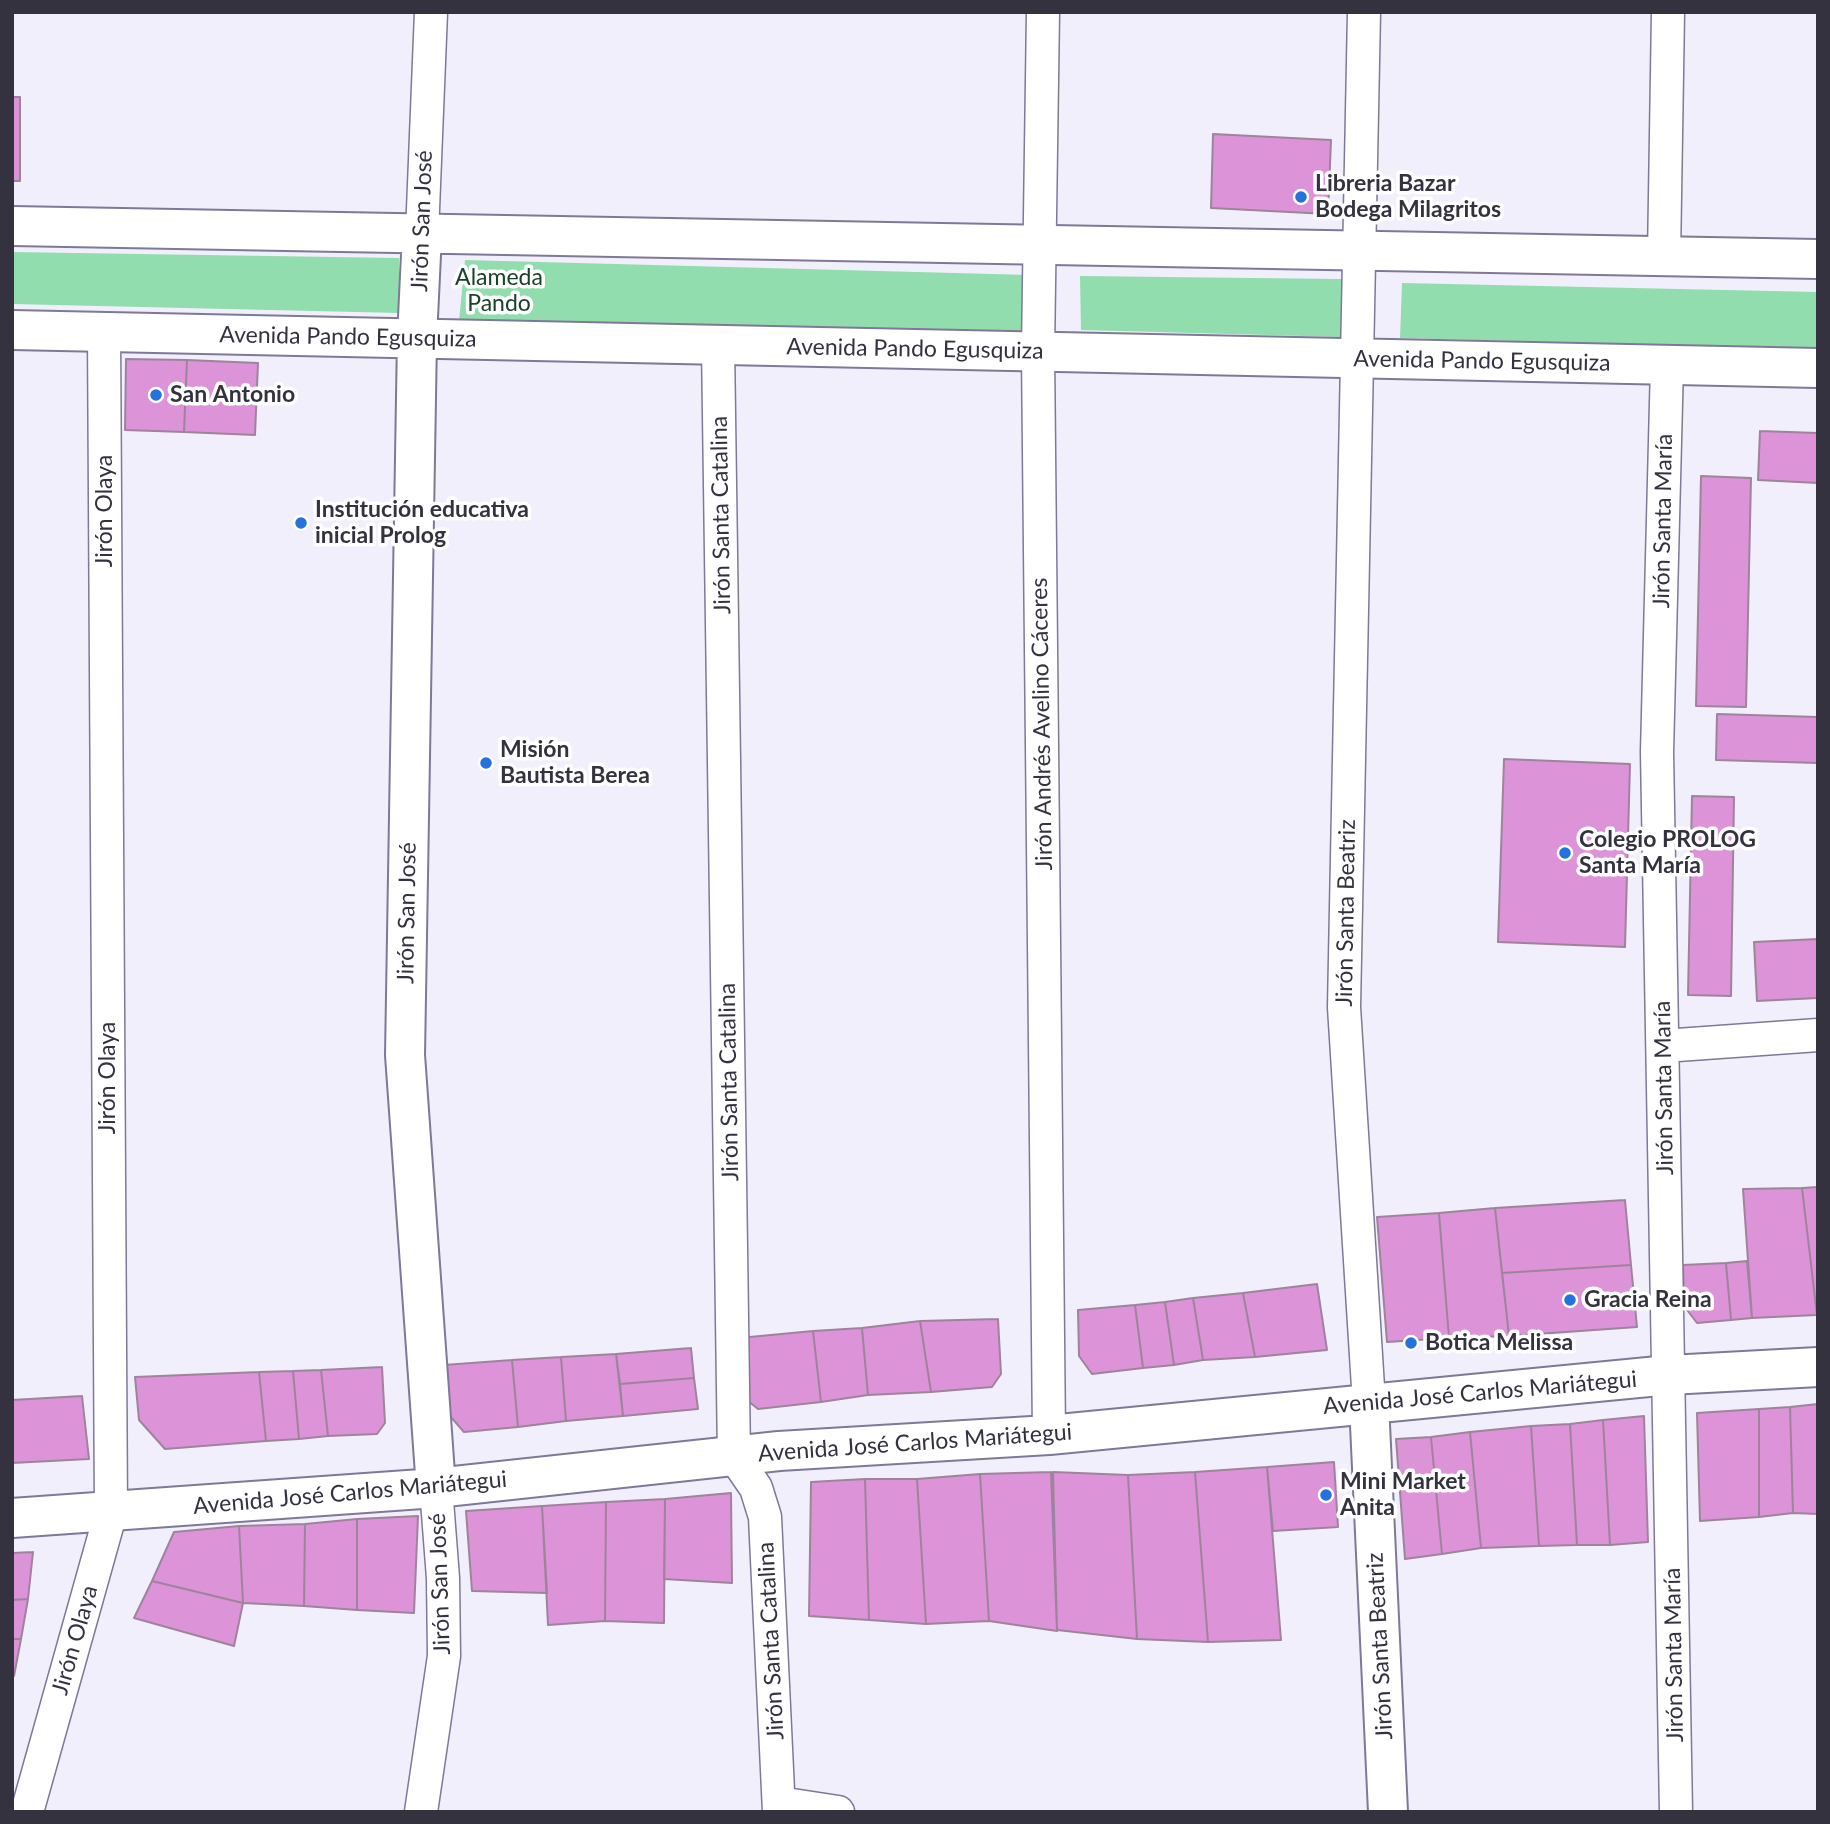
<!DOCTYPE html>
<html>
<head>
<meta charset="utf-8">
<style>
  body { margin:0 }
  #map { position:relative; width:1830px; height:1824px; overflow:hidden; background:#f2effd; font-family:Lato,sans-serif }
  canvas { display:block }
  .frame { position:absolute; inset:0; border:14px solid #35323f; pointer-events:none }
</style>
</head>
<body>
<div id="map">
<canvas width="1830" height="1824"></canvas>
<div class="frame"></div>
</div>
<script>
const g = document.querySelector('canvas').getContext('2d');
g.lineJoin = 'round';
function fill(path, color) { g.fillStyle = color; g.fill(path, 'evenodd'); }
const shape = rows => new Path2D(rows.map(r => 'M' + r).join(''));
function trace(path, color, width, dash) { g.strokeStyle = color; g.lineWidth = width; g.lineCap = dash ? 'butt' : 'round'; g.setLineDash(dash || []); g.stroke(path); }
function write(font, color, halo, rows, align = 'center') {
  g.font = font + ' Lato,sans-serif'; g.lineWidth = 7; g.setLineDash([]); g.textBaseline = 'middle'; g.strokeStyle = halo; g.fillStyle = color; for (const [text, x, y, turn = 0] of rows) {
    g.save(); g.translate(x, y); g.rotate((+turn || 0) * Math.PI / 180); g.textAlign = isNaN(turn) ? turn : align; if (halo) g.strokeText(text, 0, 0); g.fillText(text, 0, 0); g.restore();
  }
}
fill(shape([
  [12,252,399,258,399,313,12,304],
  [465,260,1030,275,1030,331,459,321],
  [1080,276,1342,279,1341,337,1081,330],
  [1402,283,1818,292,1818,349,1400,338]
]), '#92ddae');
const building = shape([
  [12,97,20,97,20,181,12,181,12,97],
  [1213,134,1331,140,1328,214,1211,208,1213,134],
  [126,359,187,360,184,432,125,430,126,359],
  [187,360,258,363,255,435,184,432,187,360],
  [1760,431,1818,433,1818,483,1758,480,1760,431],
  [1701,476,1751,478,1746,707,1696,706,1701,476],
  [1717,714,1818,717,1818,763,1716,760,1717,714],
  [1504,759,1630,764,1625,947,1498,942,1504,759],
  [1692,796,1734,797,1731,996,1688,995,1692,796],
  [1818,939,1818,998,1757,1001,1754,942,1818,939],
  [1818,1187,1818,1315,1817,1315,1802,1188,1818,1187],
  [1802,1188,1817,1315,1752,1318,1743,1189,1802,1188],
  [1625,1200,1631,1265,1502,1273,1495,1208,1625,1200],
  [1495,1208,1509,1336,1449,1338,1439,1213,1495,1208],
  [1439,1213,1449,1338,1387,1342,1377,1217,1439,1213],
  [1747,1261,1752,1318,1731,1320,1726,1263,1747,1261],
  [1726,1263,1731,1320,1697,1323,1684,1306,1683,1265,1726,1263],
  [1631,1265,1637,1327,1509,1336,1502,1273,1631,1265],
  [1317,1284,1327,1350,1255,1357,1243,1293,1317,1284],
  [1243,1293,1255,1357,1203,1360,1193,1298,1243,1293],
  [1193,1298,1203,1360,1174,1365,1165,1302,1193,1298],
  [1165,1302,1174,1365,1143,1368,1135,1305,1165,1302],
  [1135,1305,1143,1368,1092,1374,1079,1356,1078,1310,1135,1305],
  [998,1319,1001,1374,992,1387,931,1392,920,1321,998,1319],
  [920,1321,931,1392,868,1395,862,1328,920,1321],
  [862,1328,868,1395,821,1402,813,1331,862,1328],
  [813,1331,821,1402,758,1409,742,1396,739,1338,813,1331],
  [691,1348,694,1378,620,1384,616,1354,691,1348],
  [616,1354,623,1416,566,1421,561,1357,616,1354],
  [561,1357,566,1421,518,1427,512,1360,561,1357],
  [512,1360,518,1427,464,1432,449,1415,444,1365,512,1360],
  [382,1367,385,1423,377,1434,328,1436,321,1370,382,1367],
  [321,1370,328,1436,299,1439,293,1371,321,1370],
  [293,1371,299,1439,266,1441,259,1372,293,1371],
  [259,1372,266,1441,165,1449,139,1420,135,1377,259,1372],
  [694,1378,698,1409,623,1416,620,1384,694,1378],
  [82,1396,89,1459,12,1463,12,1400,82,1396],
  [1818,1404,1818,1514,1793,1513,1790,1407,1818,1404],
  [1790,1407,1793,1513,1759,1517,1759,1409,1790,1407],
  [1759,1409,1759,1517,1700,1521,1697,1413,1759,1409],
  [1644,1416,1648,1542,1610,1545,1603,1420,1644,1416],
  [1603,1420,1610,1545,1577,1545,1570,1424,1603,1420],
  [1570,1424,1577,1545,1539,1546,1531,1426,1570,1424],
  [1531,1426,1539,1546,1481,1548,1470,1432,1531,1426],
  [1470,1432,1481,1548,1442,1554,1431,1437,1470,1432],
  [1431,1437,1442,1554,1405,1559,1396,1439,1431,1437],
  [1334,1462,1338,1527,1273,1531,1267,1467,1334,1462],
  [1267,1467,1281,1640,1208,1642,1195,1472,1267,1467],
  [1051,1472,1057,1631,989,1621,980,1474,1051,1472],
  [1053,1472,1128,1475,1137,1639,1057,1630,1053,1472],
  [1195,1472,1208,1642,1137,1639,1128,1475,1195,1472],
  [980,1474,989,1621,926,1624,917,1479,980,1474],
  [865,1479,869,1620,809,1616,811,1482,865,1479],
  [865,1479,917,1479,926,1624,869,1620,865,1479],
  [731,1493,732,1583,664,1579,665,1499,731,1493],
  [665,1499,664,1623,605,1621,606,1502,665,1499],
  [606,1502,605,1621,548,1625,542,1506,606,1502],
  [542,1506,547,1593,472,1591,466,1511,542,1506],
  [418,1516,414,1613,357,1610,357,1519,418,1516],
  [357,1519,357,1610,304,1606,305,1524,357,1519],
  [305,1524,304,1606,243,1603,239,1526,305,1524],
  [239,1526,243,1603,152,1581,174,1532,239,1526],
  [33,1552,28,1599,12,1600,12,1553,33,1552],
  [152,1581,243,1603,234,1646,134,1618,152,1581],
  [28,1599,21,1639,12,1639,12,1600,28,1599],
  [12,1639,21,1639,14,1676,12,1676,12,1639]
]);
fill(building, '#dc93d8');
trace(building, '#9e839c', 2);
const street = shape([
  [1043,12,1038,352,1049,1435],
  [1364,12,1344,1007,1369,1403],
  [422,234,431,12],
  [1664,257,1668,12],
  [718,345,734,1456,756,1488,765,1517,779,1812],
  [1667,364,1657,752,1676,1812],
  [1663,1046,1818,1035],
  [779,1803,838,1812],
  [27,1812,111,1512,104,332],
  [421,1812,444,1656,443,1578,436,1488]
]);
const secondary = shape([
  [12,226,1818,259],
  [422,234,417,338,405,1055,436,1488],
  [12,330,1818,368],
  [1369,1403,1388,1812],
  [12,1518,436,1488,779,1451,1049,1435,1669,1375,1818,1367]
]);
trace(street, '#7f7897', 35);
trace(secondary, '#7f7897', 42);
trace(street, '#fff', 32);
trace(secondary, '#fff', 38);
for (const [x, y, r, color] of [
  [1301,197,7,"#2372dd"],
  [156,395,7,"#2372dd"],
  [301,523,7,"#2372dd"],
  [486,763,7,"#2372dd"],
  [1565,853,7,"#2372dd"],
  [1570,1300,7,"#2372dd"],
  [1411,1343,7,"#2372dd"],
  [1326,1495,7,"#2372dd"]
]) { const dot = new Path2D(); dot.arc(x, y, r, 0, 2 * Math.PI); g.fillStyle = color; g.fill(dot); trace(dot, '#fff', 2.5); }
write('bold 23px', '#35323f', '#fff', [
  ["Libreria Bazar",1315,184],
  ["Bodega Milagritos",1315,210],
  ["San Antonio",170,395],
  ["Institución educativa",315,510],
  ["inicial Prolog",315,536],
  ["Misión",500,750],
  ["Bautista Berea",500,776],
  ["Colegio PROLOG",1579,840],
  ["Santa María",1579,866],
  ["Gracia Reina",1584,1300],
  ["Botica Melissa",1425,1343],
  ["Mini Market",1340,1482],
  ["Anita",1340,1508]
], 'left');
write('23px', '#35323f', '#fff', [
  ["Jirón San José",422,221,-88],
  ["Avenida Pando Egusquiza",348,337,1],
  ["Avenida Pando Egusquiza",915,349,1],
  ["Avenida Pando Egusquiza",1482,361,1],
  ["Jirón Olaya",105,511,-90],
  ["Jirón Santa Catalina",721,515,-91],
  ["Jirón Santa María",1663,521,-89],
  ["Jirón Andrés Avelino Cáceres",1042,724,-91],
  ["Jirón San José",407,913,-89],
  ["Jirón Santa Beatriz",1346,913,-89],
  ["Jirón Olaya",108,1078,-90],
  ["Jirón Santa Catalina",729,1082,-91],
  ["Jirón Santa María",1664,1088,-91],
  ["Avenida José Carlos Mariátegui",1480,1393,-5],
  ["Avenida José Carlos Mariátegui",915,1443,-4],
  ["Avenida José Carlos Mariátegui",350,1493,-5],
  ["Jirón San José",440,1584,-92],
  ["Jirón Olaya",75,1640,-74],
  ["Jirón Santa Catalina",771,1641,-93],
  ["Jirón Santa Beatriz",1380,1646,-93],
  ["Jirón Santa María",1674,1655,-91]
]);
write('23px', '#18422a', '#fff', [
  ["Alameda",499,278],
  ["Pando",499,304]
]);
</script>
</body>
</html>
